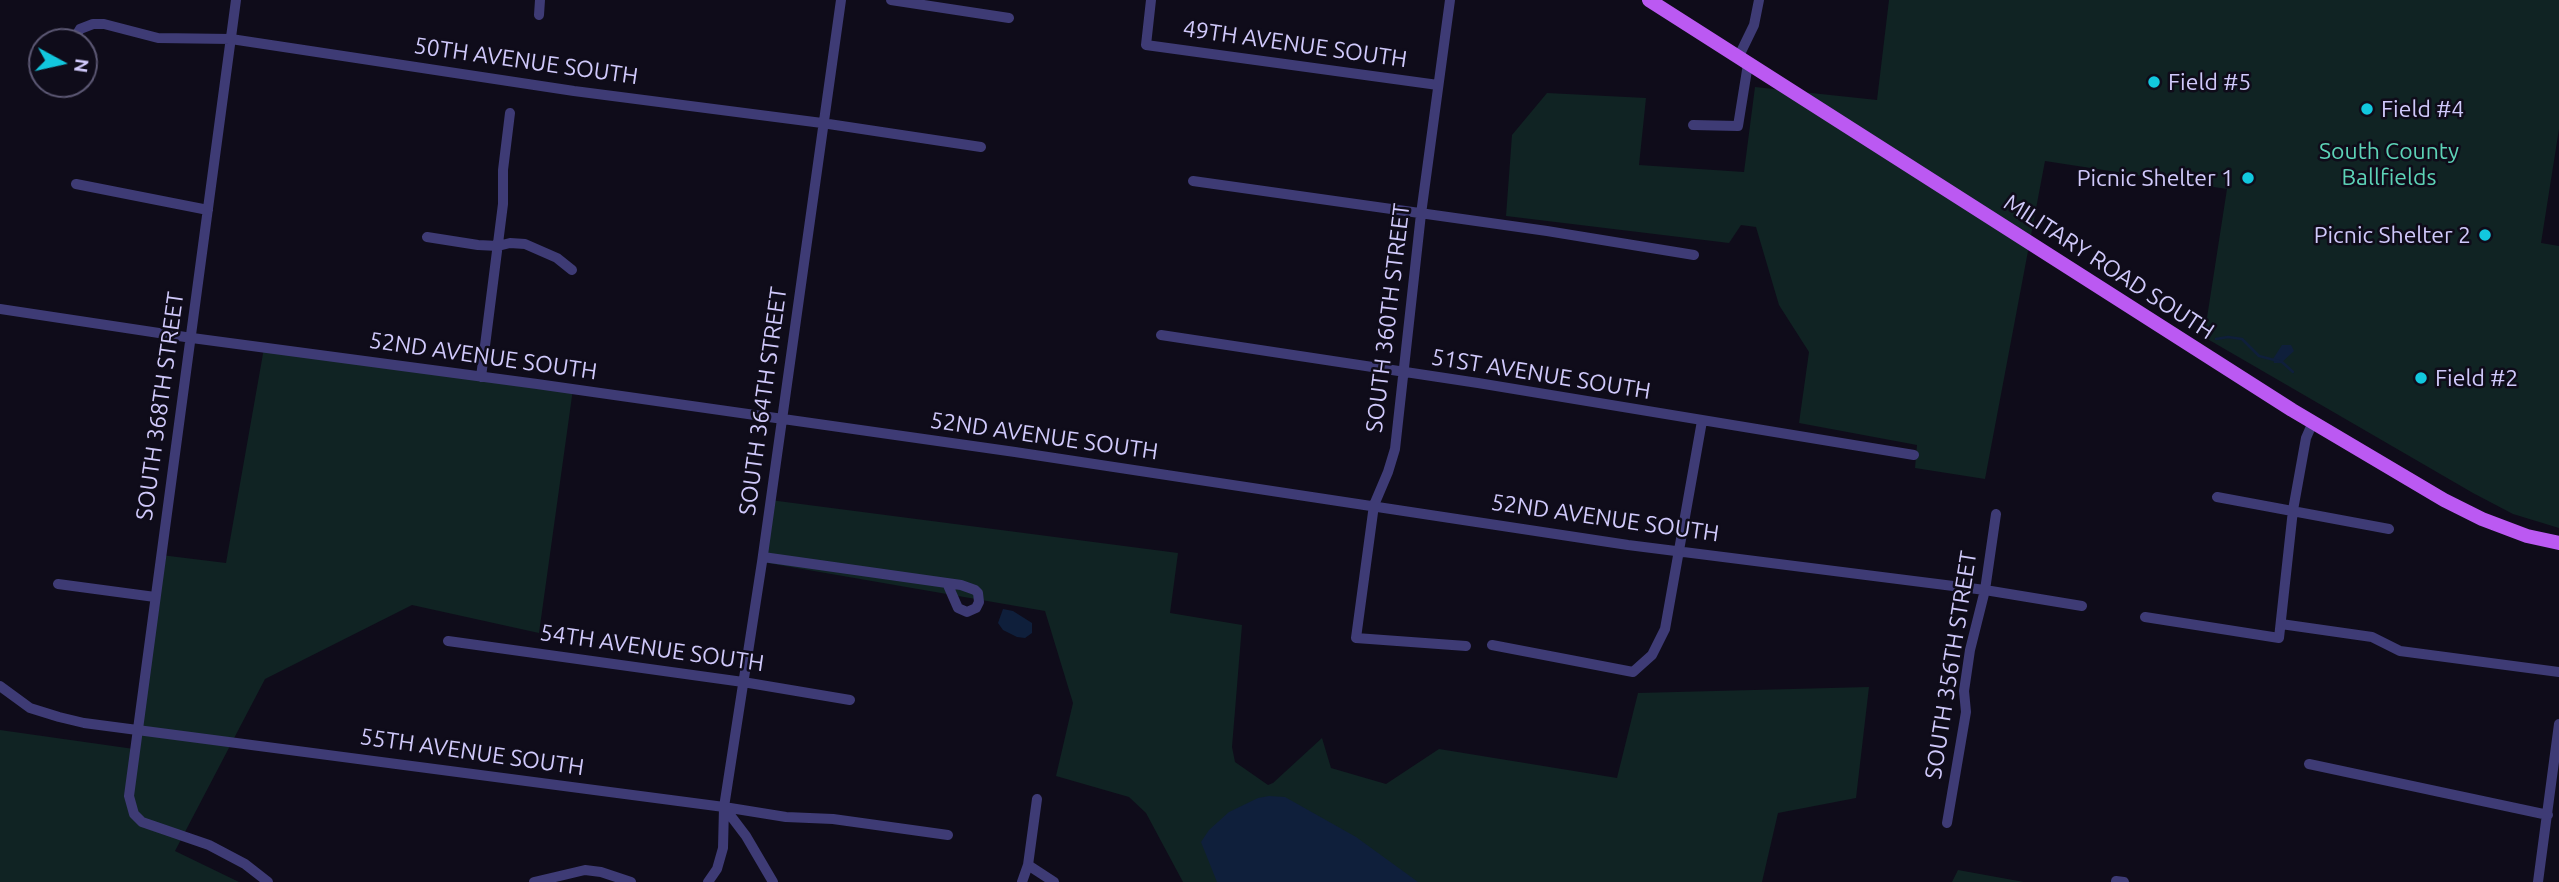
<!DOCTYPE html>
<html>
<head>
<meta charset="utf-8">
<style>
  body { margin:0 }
  #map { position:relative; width:2559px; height:882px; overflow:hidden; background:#0f0c1a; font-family:Ubuntu,sans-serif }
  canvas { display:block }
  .north { position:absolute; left:28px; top:28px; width:70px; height:70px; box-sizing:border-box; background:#0f0c1a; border:2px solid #5c5874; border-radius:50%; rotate:98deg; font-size:19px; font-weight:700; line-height:28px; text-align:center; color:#d0c9fb }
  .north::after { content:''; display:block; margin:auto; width:24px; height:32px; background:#12c7de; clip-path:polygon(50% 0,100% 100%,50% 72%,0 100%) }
</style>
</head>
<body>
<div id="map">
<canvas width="2559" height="882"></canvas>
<div class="north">N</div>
</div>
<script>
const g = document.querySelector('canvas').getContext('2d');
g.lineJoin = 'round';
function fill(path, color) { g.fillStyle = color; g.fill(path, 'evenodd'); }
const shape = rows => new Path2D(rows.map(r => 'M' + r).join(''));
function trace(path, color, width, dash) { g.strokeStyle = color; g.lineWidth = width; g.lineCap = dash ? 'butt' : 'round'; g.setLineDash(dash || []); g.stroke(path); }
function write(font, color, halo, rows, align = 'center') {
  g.font = font + ' Ubuntu,sans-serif'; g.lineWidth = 5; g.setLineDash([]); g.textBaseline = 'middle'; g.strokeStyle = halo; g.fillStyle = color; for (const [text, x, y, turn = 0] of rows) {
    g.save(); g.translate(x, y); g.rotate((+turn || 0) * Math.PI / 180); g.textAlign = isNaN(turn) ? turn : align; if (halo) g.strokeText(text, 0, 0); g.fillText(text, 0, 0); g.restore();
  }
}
fill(shape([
  [1889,0,2559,0,2559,129,2541,243,2559,246,2559,528,2513,514,2473,493,2204,337,2227,189,2045,161,1985,479,1915,468,1917,445,1799,423,1809,352,1779,305,1756,227,1741,225,1729,243,1506,216,1512,135,1547,93,1646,98,1639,165,1744,172,1755,87,1877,100],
  [264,348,573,389,539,633,412,605,265,679,175,851,239,882,0,882,0,730,134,749,161,555,226,563],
  [770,500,1178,553,1170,613,1242,625,1232,747,1235,762,1268,785,1273,783,1322,738,1331,768,1386,784,1439,749,1617,778,1638,693,1869,687,1856,798,1778,813,1762,882,1183,882,1146,813,1129,797,1056,776,1073,703,1045,611,762,562],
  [1958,870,2024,882,1952,882]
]), '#102323');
fill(shape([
  [2282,345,2291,345,2294,351,2281,363,2274,363,2273,359],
  [1003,609,1013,611,1032,623,1032,633,1025,638,1017,637,1003,630,998,623],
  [1269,796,1285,797,1356,837,1418,882,1217,882,1201,842,1209,830,1229,812,1258,798]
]), '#0f1f3b');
trace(shape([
  [2216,339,2228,337,2242,339,2259,356,2282,362,2293,372]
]), '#0f1f3b', 2.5);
trace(shape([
  [236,0,129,796,134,814,142,822,209,845,245,864,268,882],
  [891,0,1009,18],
  [1151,0,1146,45,1438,85],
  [1450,0,1421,214,1395,449,1388,472,1374,505,1356,638,1466,646],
  [539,15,540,0],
  [79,42,77,34,80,29,93,24,104,24,158,38,231,39,574,91,822,123,981,147],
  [1738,58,1754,25,1759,0],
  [1693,125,1738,126,1748,64],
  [1193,181,1547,231,1694,255],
  [76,184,208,210],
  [427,237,478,245,498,246,510,243,525,244,557,258,572,270],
  [0,309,192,338,537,384,1015,452,1628,545,1985,590,2082,606],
  [1161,335,1478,383,1914,455],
  [481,377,503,204,503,170,510,113],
  [2217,497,2389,529],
  [763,557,961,585,975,590,978,593,979,602,976,608,967,612,958,608,947,583],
  [58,584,155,597],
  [2145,617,2279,638,2293,510,2306,438,2313,422],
  [2281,624,2372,637,2400,651,2559,672],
  [448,641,743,682,850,700],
  [1492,645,1633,672,1652,655,1665,629,1702,421],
  [0,686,30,708,59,717,84,723,724,807,786,817,833,819,948,835],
  [2309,764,2548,815],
  [724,807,746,836,773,882],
  [1947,823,1966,712,1964,691,1970,650,1985,590,1996,514],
  [1028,865,1054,882],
  [2116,881,2124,882],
  [534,882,585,870,601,872,631,882],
  [708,882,717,869,723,848,724,807,762,562,841,0],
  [1022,882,1028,865,1037,799],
  [2538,882,2559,724]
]), '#3e3b75', 10);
trace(shape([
  [1649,0,2292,410,2444,500,2482,519,2527,536,2559,543]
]), '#bb59f2', 14);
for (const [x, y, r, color] of [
  [2154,82,7,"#12c7de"],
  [2367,109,7,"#12c7de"],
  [2248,178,7,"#12c7de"],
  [2485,235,7,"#12c7de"],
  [2421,378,7,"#12c7de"]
]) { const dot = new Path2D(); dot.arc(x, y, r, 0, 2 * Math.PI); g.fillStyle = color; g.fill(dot); trace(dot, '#0f0c1a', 2.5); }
write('23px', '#d0c9fb', '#0f0c1a', [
  ["49TH AVENUE SOUTH",1295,44,8],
  ["50TH AVENUE SOUTH",526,61,8],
  ["MILITARY ROAD SOUTH",2109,267,33],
  ["SOUTH 360TH STREET",1388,318,-83],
  ["52ND AVENUE SOUTH",483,356,8],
  ["51ST AVENUE SOUTH",1541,374,9],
  ["SOUTH 364TH STREET",763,401,-82],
  ["SOUTH 368TH STREET",160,406,-82],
  ["52ND AVENUE SOUTH",1044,436,8],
  ["52ND AVENUE SOUTH",1605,518,8],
  ["54TH AVENUE SOUTH",652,648,8],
  ["SOUTH 356TH STREET",1951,665,-81],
  ["55TH AVENUE SOUTH",472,752,8]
]);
write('23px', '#d0c9fb', '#0f0c1a', [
  ["Field #5",2168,82],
  ["Field #4",2381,109],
  ["Picnic Shelter 1",2234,178,"right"],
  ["Picnic Shelter 2",2471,235,"right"],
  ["Field #2",2435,378]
], 'left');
write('23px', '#5dd3b7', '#0f0c1a', [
  ["South County",2389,151],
  ["Ballfields",2389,177]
]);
</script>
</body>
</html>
